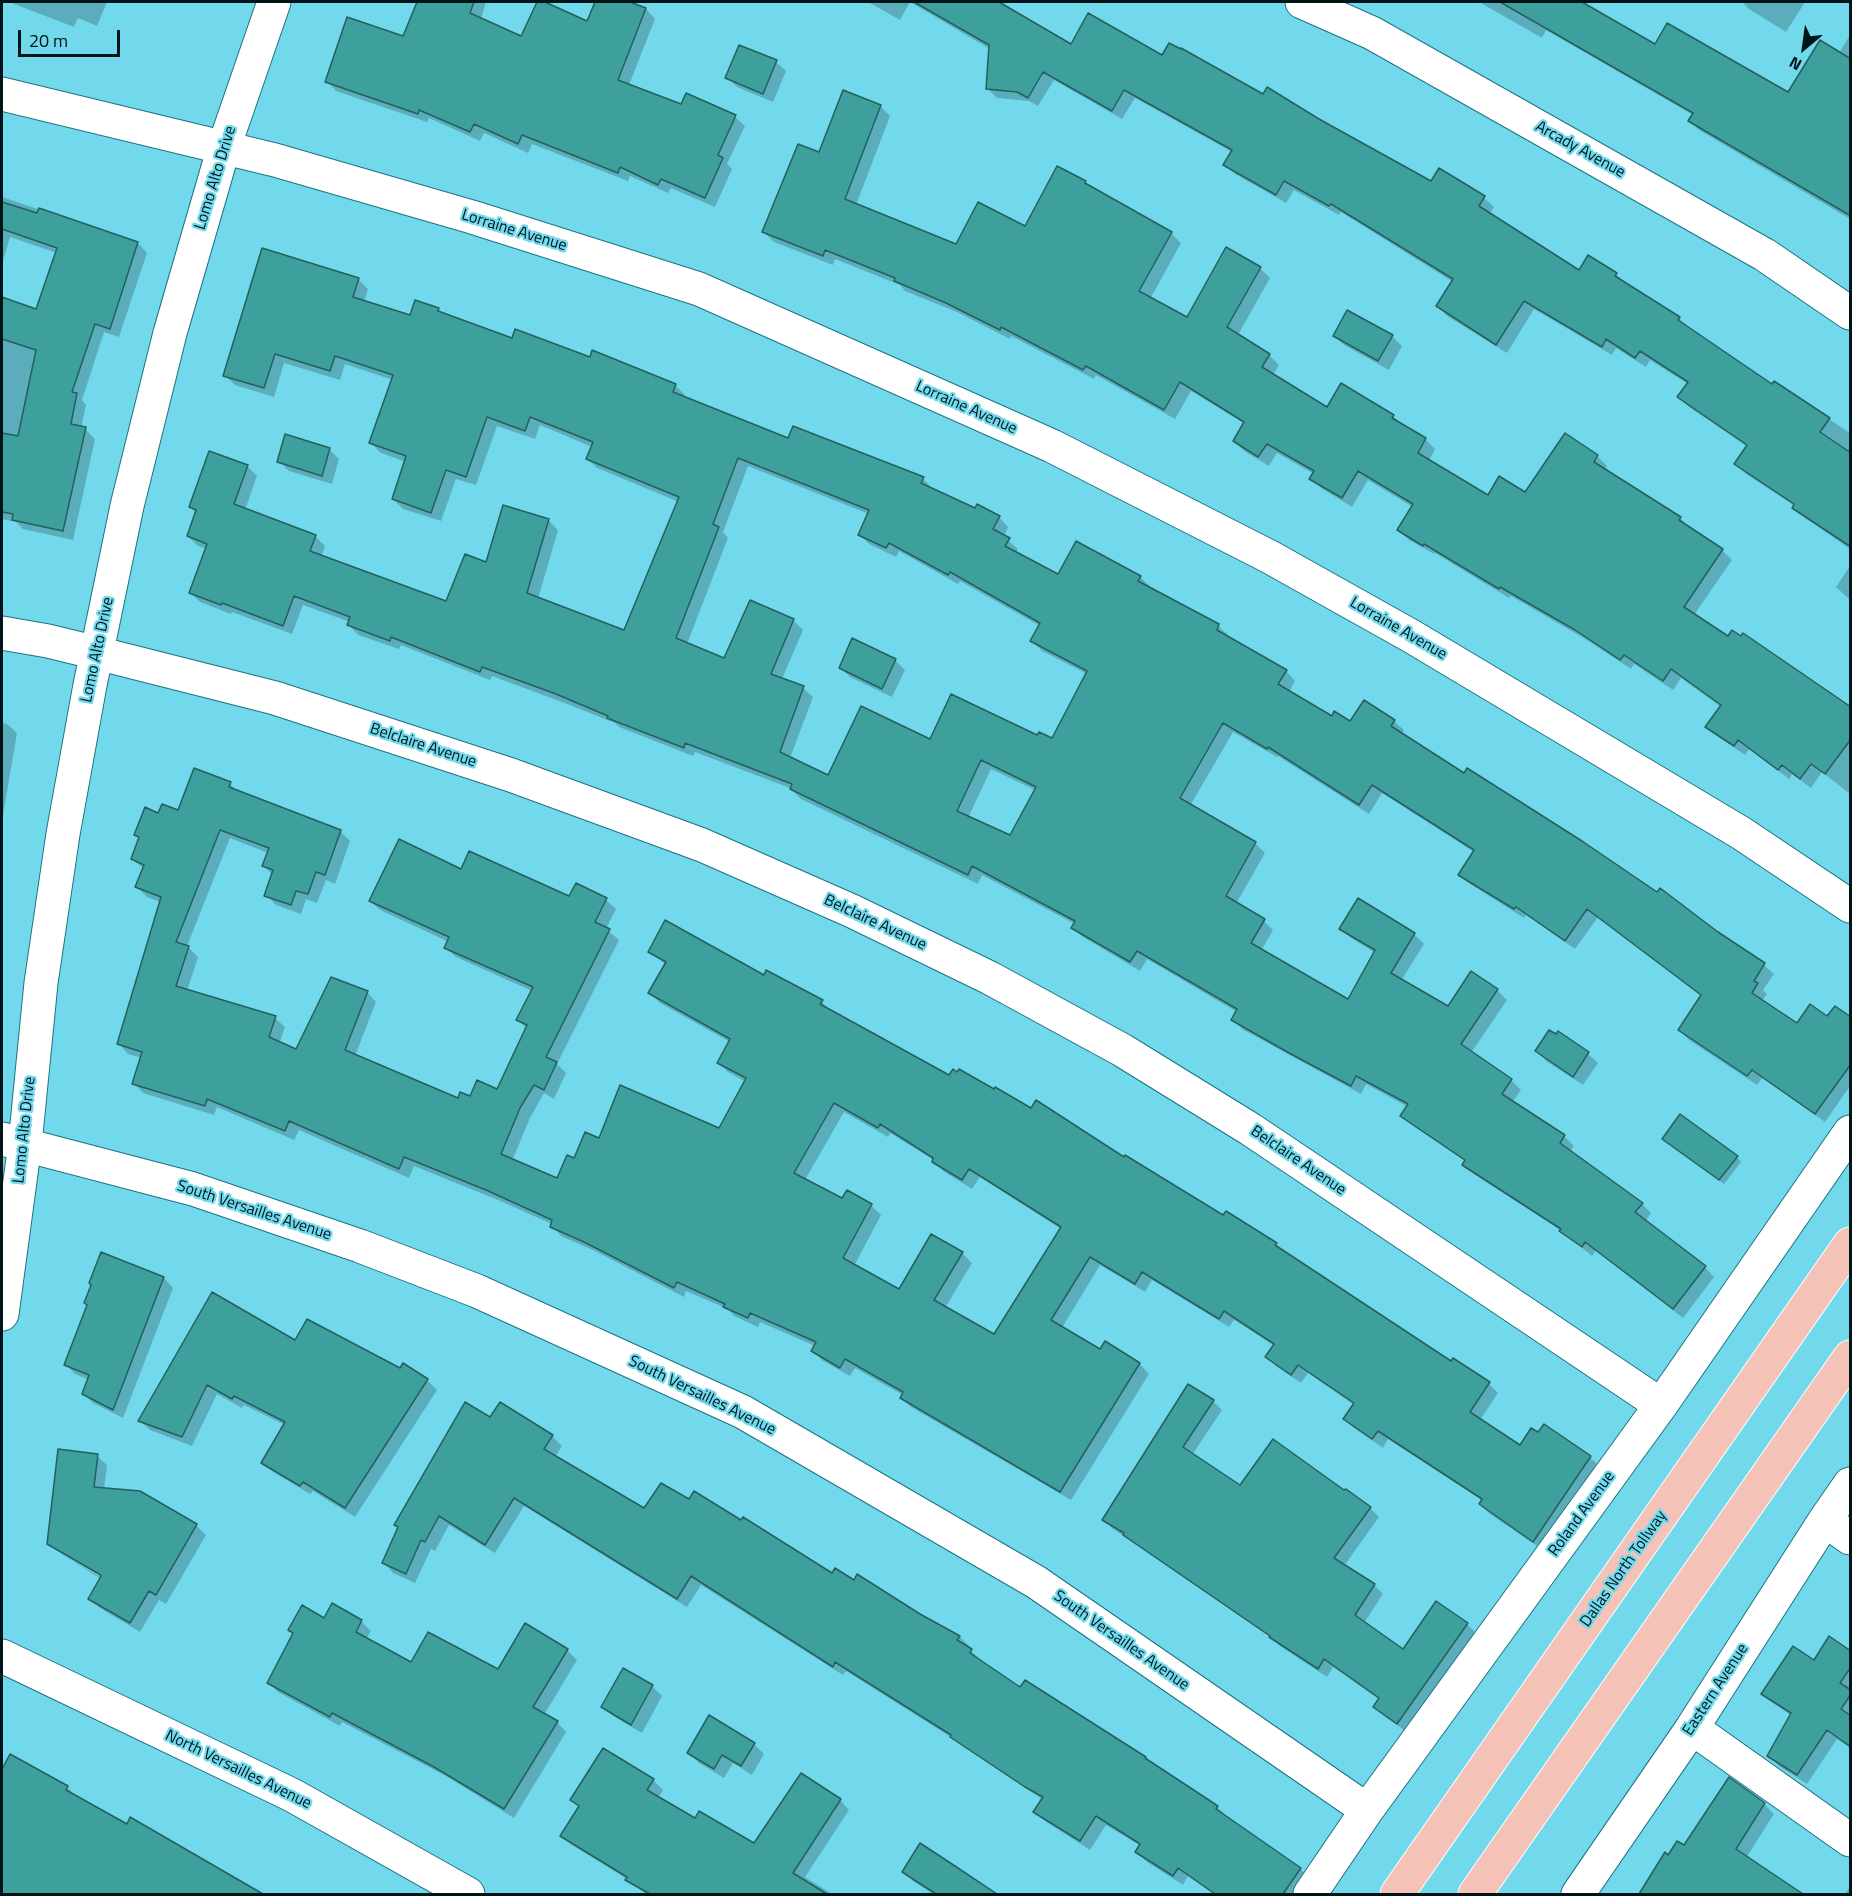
<!DOCTYPE html>
<html>
<head>
<meta charset="utf-8">
<style>
  body { margin:0 }
  #map { position:relative; width:1852px; height:1896px; overflow:hidden; background:#72d9ec; font-family:"Titillium Web",sans-serif }
  canvas { display:block }
  .frame { position:absolute; inset:0; border:3px solid #011519; pointer-events:none }
  .north { position:absolute; left:1774px; top:18px; width:60px; height:60px; -webkit-text-stroke:4px #72d9ec; paint-order:stroke; rotate:209deg; font-size:16px; font-weight:700; line-height:24px; text-align:center; color:#011519 }
  .north::after { content:''; display:block; margin:auto; width:21px; height:27px; background:#011519; clip-path:polygon(50% 0,100% 100%,50% 72%,0 100%) }
  .scale { position:absolute; left:18px; top:30px; width:102px; height:27px; box-sizing:border-box; border:3px solid #011519; border-top:0; padding-left:8px; font-size:18px; line-height:21px; white-space:nowrap; color:#011519; -webkit-text-stroke:4px #72d9ec; paint-order:stroke }
</style>
</head>
<body>
<div id="map">
<canvas width="1852" height="1896"></canvas>
<div class="frame"></div>
<div class="north">N</div>
<div class="scale">20 m</div>
</div>
<script>
const g = document.querySelector('canvas').getContext('2d');
g.lineJoin = 'round';
function fill(path, color) { g.fillStyle = color; g.fill(path, 'evenodd'); }
const shape = rows => new Path2D(rows.map(r => 'M' + r).join(''));
function trace(path, color, width, dash) { g.strokeStyle = color; g.lineWidth = width; g.lineCap = dash ? 'butt' : 'round'; g.setLineDash(dash || []); g.stroke(path); }
function write(font, color, halo, rows, align = 'center') {
  g.font = font + ' "Titillium Web",sans-serif'; g.lineWidth = 4.5; g.setLineDash([]); g.textBaseline = 'middle'; g.strokeStyle = halo; g.fillStyle = color; for (const [text, x, y, turn = 0] of rows) {
    g.save(); g.translate(x, y); g.rotate((+turn || 0) * Math.PI / 180); g.textAlign = isNaN(turn) ? turn : align; if (halo) g.strokeText(text, 0, 0); g.fillText(text, 0, 0); g.restore();
  }
}
fill(shape([
  [9,2,107,2,97,26,78,18,74,27],
  [418,2,486,2,481,19,522,38,539,2,588,23,597,2,626,2,646,9,655,19,629,85,682,106,735,117,745,126,727,164,732,169,715,207,671,188,668,193,630,176,628,181,532,144,528,153,484,133,480,141,429,118,427,122,336,91,327,81,404,38],
  [868,2,1000,2,999,3,1071,46,1162,57,1263,96,1319,120,1431,183,1439,170,1484,198,1494,207,1489,215,1580,272,1616,274,1626,284,1679,318,1688,328,1772,386,1774,383,1850,433,1850,549,1804,517,1794,508,1795,506,1746,474,1736,464,1748,447,1689,407,1679,397,1688,384,1650,360,1646,367,1616,348,1612,355,1534,309,1507,353,1447,316,1438,306,1453,282,1341,212,1339,215,1294,190,1286,203,1235,174,1225,165,1232,152,1135,98,1122,119,1054,80,1038,106,1029,101,997,98,987,88,990,49,910,2,900,20],
  [1479,2,1579,2,1656,46,1788,94,1839,53,1850,35,1850,219,1699,130,1690,121,1693,115,1546,30,1542,38],
  [1742,2,1805,2,1786,32,1749,9],
  [740,47,776,62,786,71,773,102,737,87,727,77],
  [880,106,890,116,856,205,957,246,1026,228,1085,182,1093,189,1171,233,1181,243,1150,299,1187,319,1260,268,1270,278,1238,335,1269,355,1279,365,1273,375,1327,409,1341,385,1393,416,1404,426,1425,439,1435,449,1429,461,1488,497,1526,494,1565,435,1597,456,1607,466,1605,470,1680,518,1690,528,1722,550,1732,560,1694,615,1728,638,1850,709,1850,794,1822,772,1811,788,1792,774,1789,779,1749,749,1745,755,1717,736,1707,726,1721,707,1681,678,1673,690,1634,664,1631,669,1587,640,1511,596,1509,598,1435,553,1434,554,1409,540,1399,530,1413,507,1368,480,1352,507,1321,488,1311,479,1314,474,1277,453,1269,466,1244,451,1234,441,1245,424,1191,391,1175,419,1096,375,1094,379,1011,336,1010,339,957,312,905,291,900,285,835,259,833,265,774,242,764,232,819,154],
  [2,197,138,243,147,253,119,337,104,332,82,400,86,405,81,428,85,429,95,439,73,540,23,529,16,522,2,519,2,338,13,303,37,311,57,253,10,237,2,264],
  [358,279,368,289,364,302,411,317,438,309,443,314,513,340,591,359,675,385,685,395,683,398,789,440,923,479,932,488,931,490,975,510,999,517,1008,527,1004,537,1018,549,1016,553,1059,576,1140,577,1150,586,1149,589,1218,626,1228,635,1227,637,1286,671,1295,681,1289,692,1332,718,1351,724,1394,721,1404,730,1401,734,1764,965,1774,974,1763,990,1767,994,1762,1001,1797,1025,1828,1018,1850,1026,1850,1086,1825,1122,1762,1078,1757,1085,1689,1040,1679,1030,1702,996,1598,917,1575,949,1526,915,1524,918,1470,884,1460,875,1474,852,1382,793,1369,814,1278,756,1277,757,1233,732,1190,806,1255,843,1265,853,1236,904,1264,921,1273,930,1261,951,1348,1001,1375,953,1351,938,1341,929,1414,934,1424,944,1401,981,1448,1008,1472,973,1497,990,1507,1000,1471,1053,1511,1080,1521,1090,1512,1103,1564,1136,1574,1146,1570,1152,1642,1204,1651,1213,1645,1222,1705,1267,1714,1277,1683,1318,1596,1250,1592,1256,1560,1230,1474,1174,1464,1165,1466,1162,1412,1125,1402,1115,1408,1107,1366,1084,1361,1094,1242,1029,1233,1019,1237,1012,1147,959,1140,971,1083,937,1073,928,1075,924,982,875,978,884,801,799,790,788,695,752,693,756,619,727,615,723,567,704,492,676,490,680,401,645,399,649,358,635,349,625,350,622,303,605,292,634,232,612,231,614,200,602,191,593,207,549,198,546,188,536,197,513,190,507,247,466,257,476,245,510,315,536,325,546,321,557,447,603,487,564,548,520,558,530,538,599,625,632,679,502,597,468,588,459,592,447,540,425,535,439,497,426,476,485,456,479,441,521,403,509,393,499,406,462,381,453,371,443,393,380,345,364,340,380,284,363,274,397,235,385,225,376],
  [748,466,869,514,860,535,869,544,896,557,899,551,958,584,960,581,1040,626,1032,641,1042,651,1087,674,1052,740,1038,737,930,741,829,777,790,758,813,697,803,688,782,679,803,630,793,620,725,659,687,644,728,538,723,532],
  [991,769,1035,790,1010,837,968,818],
  [1335,336,1392,336,1402,346,1389,370,1344,345],
  [329,449,339,459,332,484,289,471,279,461],
  [1850,566,1850,600,1836,587],
  [895,660,905,670,892,697,850,677,840,668],
  [2,723,7,724,17,733,2,821],
  [230,784,239,793,340,831,350,841,335,884,326,880,317,903,306,899,301,914,276,905,266,895,273,876,264,866,268,853,230,838,187,946,198,957,187,991,275,1018,285,1027,279,1044,297,1051,367,992,376,1002,355,1056,459,1100,498,1091,527,1029,518,1020,532,991,456,957,446,948,449,942,380,910,370,901,462,871,570,898,576,885,606,900,616,909,606,929,619,940,557,1064,566,1073,554,1099,544,1093,530,1118,512,1161,558,1180,574,1160,600,1140,719,1130,746,1082,728,1072,718,1062,730,1042,660,1003,650,993,666,965,650,952,764,977,822,1002,831,1011,949,1077,1031,1110,1125,1159,1224,1217,1276,1244,1286,1253,1451,1363,1489,1384,1498,1393,1480,1420,1520,1447,1590,1457,1600,1467,1543,1550,1490,1514,1480,1504,1483,1501,1388,1439,1383,1448,1354,1428,1345,1419,1354,1405,1308,1373,1301,1383,1277,1367,1267,1357,1275,1346,1234,1320,1229,1327,1152,1280,1145,1292,1100,1265,1062,1328,1100,1352,1106,1343,1140,1364,1149,1374,1071,1500,911,1407,901,1397,903,1395,855,1368,850,1376,823,1361,813,1351,815,1346,760,1322,758,1327,734,1316,728,1309,686,1291,684,1297,595,1251,561,1236,552,1226,552,1224,498,1200,414,1166,409,1178,299,1130,294,1140,217,1107,214,1115,143,1093,134,1083,142,1058,128,1054,119,1044,161,902,147,897,137,887,144,869,132,859,140,839,136,835,159,815,179,812],
  [844,1112,888,1137,890,1133,934,1160,943,1171,972,1189,980,1177,1061,1229,994,1336,945,1308,972,1263,962,1253,900,1291,854,1266,881,1215,871,1205,842,1200,805,1180],
  [1559,1034,1588,1054,1598,1063,1583,1085,1546,1061,1537,1051],
  [1664,1139,1737,1157,1741,1162,1724,1184],
  [102,1254,164,1278,173,1288,123,1418,93,1403,84,1394,89,1380,75,1374,66,1365,89,1306],
  [213,1295,296,1342,401,1370,427,1380,437,1390,355,1517,313,1491,310,1494,273,1472,263,1463,285,1425,244,1405,242,1408,217,1394,192,1446,150,1430,140,1421],
  [1213,1401,1222,1410,1192,1455,1241,1487,1345,1492,1370,1508,1379,1517,1344,1566,1374,1585,1383,1594,1364,1623,1403,1651,1467,1624,1476,1633,1407,1732,1384,1716,1375,1707,1380,1700,1333,1667,1327,1677,1280,1646,1272,1638,1113,1529,1104,1520],
  [490,1419,552,1436,562,1446,555,1457,645,1510,832,1575,919,1615,960,1637,969,1646,968,1648,981,1660,980,1662,1020,1689,1145,1758,1152,1765,1217,1807,1227,1816,1300,1869,1310,1878,1299,1894,1214,1894,1188,1876,1183,1885,1147,1862,1137,1852,1141,1846,1106,1825,1090,1850,1045,1821,1035,1812,1043,1800,957,1741,846,1671,843,1675,701,1585,687,1607,524,1506,495,1553,449,1525,435,1551,431,1549,415,1583,393,1573,384,1563],
  [97,1456,107,1465,104,1489,196,1525,206,1535,166,1604,159,1600,140,1632,100,1608,90,1599,101,1579,57,1551,107,1581,108,1579,57,1548,57,1551,49,1543],
  [324,1620,361,1621,371,1631,366,1639,412,1664,499,1671,567,1650,577,1660,544,1715,557,1722,566,1732,514,1818,446,1776,342,1722,340,1726,278,1692,269,1683,294,1635,290,1630],
  [1850,1652,1850,1748,1837,1739,1807,1784,1779,1766,1769,1756,1792,1716,1773,1703,1763,1694,1814,1662],
  [624,1670,652,1686,662,1696,642,1733,613,1716,603,1707],
  [754,1744,764,1754,752,1775,733,1763,724,1778,699,1763,689,1753],
  [11,1756,67,1787,77,1797,127,1826,131,1820,259,1894,83,1894,79,1893,78,1894,2,1894,2,1772],
  [1729,1779,1764,1804,1774,1814,1746,1858,1800,1894,1640,1894,1666,1855,1668,1857,1685,1847],
  [653,1780,663,1790,658,1798,695,1820,755,1845,840,1800,849,1810,805,1877,832,1894,646,1894,627,1879,572,1845,562,1836,580,1808,572,1800],
  [921,1845,992,1894,933,1894,913,1881,903,1871],
  [1850,1886,1850,1894,1845,1894]
]), '#0003');
const building = shape([
  [417,2,474,2,470,13,521,36,537,2,545,2,587,21,595,2,630,2,646,8,618,80,681,104,686,93,736,115,718,155,723,158,705,198,661,179,658,185,620,167,618,173,522,135,518,144,474,124,470,132,419,110,418,114,325,82,347,17,403,36,417,2],
  [914,2,999,2,1071,44,1088,13,1162,55,1169,43,1181,49,1181,48,1263,94,1267,87,1319,119,1431,181,1439,168,1485,196,1479,206,1579,270,1588,255,1617,273,1615,276,1680,317,1678,320,1772,384,1774,381,1830,418,1820,432,1851,453,1851,547,1792,508,1794,504,1734,464,1747,445,1677,397,1688,382,1640,351,1635,358,1606,339,1602,347,1524,301,1496,345,1436,306,1453,279,1331,204,1329,206,1284,181,1276,195,1223,165,1232,150,1124,90,1112,111,1043,72,1028,98,1017,92,986,89,989,45,914,2],
  [1500,2,1582,2,1655,44,1667,23,1788,92,1820,40,1851,59,1851,216,1688,121,1693,113,1500,2],
  [739,45,777,60,763,94,725,78,739,45],
  [843,90,881,105,845,199,956,244,978,202,1025,226,1057,166,1086,181,1085,183,1172,232,1139,291,1187,317,1226,247,1261,267,1227,327,1270,354,1262,367,1327,407,1341,383,1394,415,1392,418,1426,438,1418,453,1488,495,1499,476,1525,492,1565,433,1598,455,1594,462,1681,517,1679,520,1723,549,1684,607,1728,636,1732,630,1741,636,1743,633,1851,707,1851,739,1825,774,1811,764,1800,779,1782,765,1778,770,1738,740,1734,746,1705,727,1721,705,1671,669,1663,681,1624,655,1620,660,1575,630,1500,587,1499,589,1424,544,1423,546,1397,530,1413,504,1358,471,1342,498,1309,479,1314,471,1267,444,1258,457,1233,441,1244,422,1180,382,1164,410,1086,366,1083,370,1001,327,1000,330,946,303,894,281,895,278,825,250,823,256,762,232,798,144,819,152,843,90],
  [2,202,37,213,39,208,138,242,110,329,95,324,72,392,77,393,71,424,86,427,63,531,12,520,13,514,2,512,2,433,18,436,36,350,2,339,2,297,36,309,57,248,2,229,2,202],
  [262,248,359,278,353,297,410,315,415,300,439,308,438,311,512,338,515,329,590,357,592,350,676,384,673,392,788,438,793,426,924,477,921,483,975,508,977,504,1000,516,993,529,1010,538,1005,546,1058,574,1076,541,1141,576,1138,581,1219,624,1217,630,1287,670,1278,684,1332,716,1334,711,1350,721,1364,700,1395,720,1391,726,1464,773,1467,768,1582,841,1657,892,1660,888,1718,932,1765,963,1754,981,1758,983,1752,993,1797,1023,1810,1004,1827,1016,1835,1006,1851,1017,1851,1064,1815,1114,1752,1070,1747,1076,1678,1030,1701,995,1587,909,1565,941,1516,907,1514,909,1458,875,1474,850,1372,785,1359,805,1268,747,1267,749,1223,723,1180,798,1256,842,1226,896,1265,919,1251,943,1348,999,1375,950,1339,929,1358,898,1415,933,1391,973,1448,1006,1471,971,1498,989,1461,1044,1512,1079,1502,1094,1565,1135,1560,1143,1643,1203,1635,1212,1706,1266,1673,1309,1585,1242,1582,1247,1559,1231,1561,1229,1462,1165,1465,1160,1400,1116,1408,1104,1356,1076,1351,1086,1289,1053,1231,1020,1237,1009,1137,951,1130,962,1071,928,1075,921,972,866,968,875,790,789,792,784,685,743,684,748,607,718,608,716,556,694,482,667,480,672,391,637,390,641,347,625,350,617,294,596,283,626,222,603,221,605,189,593,207,544,187,536,196,510,189,507,209,451,248,465,234,504,316,535,310,551,446,601,465,554,486,562,503,505,549,519,527,593,624,630,679,497,586,459,593,442,530,417,525,431,487,417,466,477,446,470,431,513,392,499,406,456,369,443,393,375,335,356,330,371,275,354,264,388,223,376,262,248],
  [738,458,869,510,858,535,886,548,889,543,948,575,950,572,1040,623,1030,641,1087,671,1052,738,1039,732,1037,735,951,694,930,739,861,706,828,775,780,752,804,686,771,674,794,619,750,600,724,658,676,638,719,527,713,524,738,458],
  [981,760,1036,787,1010,835,957,811,981,760],
  [1347,310,1393,335,1378,361,1333,336,1347,310],
  [285,434,330,448,322,476,277,462,285,434],
  [852,638,896,659,882,689,839,668,852,638],
  [194,768,231,782,229,787,341,830,325,875,316,872,308,894,296,891,291,905,264,896,273,870,262,866,269,848,220,830,176,942,189,946,176,986,276,1016,269,1037,296,1049,331,977,368,991,345,1050,458,1098,460,1092,470,1096,477,1080,497,1089,527,1025,516,1020,533,987,444,948,449,937,369,901,399,839,461,869,469,851,569,896,576,883,607,898,595,922,610,929,546,1057,557,1062,544,1090,534,1085,520,1108,501,1154,557,1178,567,1155,574,1158,585,1132,599,1138,620,1085,719,1128,746,1078,717,1063,730,1039,648,993,666,962,648,952,665,920,764,975,766,970,823,1000,820,1004,949,1075,953,1069,957,1072,959,1069,994,1089,995,1087,1031,1108,1036,1100,1124,1157,1125,1155,1223,1215,1226,1211,1277,1243,1275,1245,1451,1361,1453,1358,1490,1382,1470,1412,1520,1445,1531,1428,1538,1432,1544,1424,1591,1456,1533,1542,1479,1504,1482,1499,1378,1431,1372,1439,1343,1419,1354,1403,1298,1365,1291,1375,1265,1357,1274,1344,1224,1311,1219,1319,1142,1272,1135,1284,1090,1257,1051,1320,1100,1349,1105,1341,1140,1363,1060,1492,900,1398,903,1392,845,1359,840,1368,811,1351,816,1342,750,1313,748,1318,723,1307,725,1304,677,1282,674,1288,584,1242,550,1227,552,1220,486,1190,404,1157,399,1169,289,1121,285,1131,207,1099,205,1106,132,1084,142,1052,117,1044,161,897,135,887,144,865,131,859,139,837,134,835,145,807,158,813,162,804,178,810,194,768],
  [834,1103,878,1128,880,1124,933,1158,932,1162,962,1180,969,1169,1061,1227,994,1334,934,1300,963,1252,931,1234,899,1289,843,1258,872,1204,847,1190,842,1198,794,1173,834,1103],
  [1549,1030,1556,1034,1558,1031,1589,1052,1573,1077,1535,1051,1549,1030],
  [1680,1114,1738,1156,1719,1180,1662,1139,1680,1114],
  [101,1252,164,1277,113,1410,82,1394,89,1375,64,1365,87,1305,84,1303,91,1285,89,1283,101,1252],
  [212,1292,295,1340,307,1319,400,1368,403,1363,428,1379,345,1508,303,1482,300,1486,261,1463,285,1422,234,1396,232,1399,207,1385,182,1437,138,1421,212,1292],
  [1188,1384,1214,1400,1183,1447,1240,1485,1273,1439,1344,1490,1346,1489,1371,1507,1334,1558,1375,1584,1355,1615,1403,1649,1436,1601,1468,1623,1397,1724,1373,1707,1379,1698,1324,1659,1318,1669,1269,1637,1270,1636,1123,1535,1124,1533,1102,1520,1188,1384],
  [465,1402,490,1417,500,1402,553,1435,544,1449,644,1508,661,1483,689,1499,694,1491,741,1520,743,1517,832,1573,835,1568,854,1580,857,1574,920,1614,960,1636,957,1640,972,1649,970,1653,1020,1687,1025,1680,1146,1757,1145,1758,1218,1806,1216,1809,1301,1868,1283,1894,1215,1894,1178,1868,1173,1876,1135,1852,1140,1844,1096,1816,1080,1841,1033,1812,1043,1797,1025,1787,950,1737,951,1735,835,1662,833,1667,691,1576,677,1599,514,1498,485,1545,439,1516,425,1542,421,1540,406,1574,382,1563,398,1527,394,1525,465,1402],
  [58,1449,98,1454,94,1487,140,1491,197,1524,156,1595,149,1591,130,1623,88,1599,101,1576,99,1574,47,1544,58,1449],
  [332,1603,362,1620,356,1632,411,1662,428,1632,498,1669,525,1623,568,1649,533,1707,558,1721,504,1809,434,1767,332,1713,330,1717,267,1683,293,1633,288,1630,302,1605,324,1618,332,1603],
  [1829,1636,1851,1651,1851,1667,1840,1683,1851,1690,1851,1694,1841,1709,1851,1716,1851,1747,1827,1730,1797,1775,1767,1756,1791,1713,1761,1694,1793,1646,1814,1660,1829,1636],
  [623,1668,653,1685,631,1725,601,1707,623,1668],
  [709,1715,755,1743,741,1766,722,1755,714,1769,687,1753,709,1715],
  [603,1748,654,1779,647,1790,695,1818,699,1811,754,1843,801,1773,841,1799,793,1873,827,1894,650,1894,625,1880,627,1877,560,1836,579,1806,570,1800,603,1748],
  [10,1754,68,1786,66,1790,127,1824,130,1817,263,1894,2,1894,2,1769,10,1754],
  [1729,1777,1765,1803,1736,1849,1803,1894,1639,1894,1665,1852,1668,1855,1677,1841,1684,1845,1729,1777],
  [920,1843,955,1866,997,1894,936,1894,902,1872,920,1843]
]);
fill(building, '#3da09c');
trace(building, '#265f5d', 1.5);
const minor = shape([
  [1302,2,1372,33,1765,255,1850,313],
  [2,94,275,160,472,217,699,289,1052,446,1270,557,1411,636,1741,833,1850,906],
  [2,633,48,641,97,653,275,698,511,775,702,845,852,911,990,978,1122,1050,1250,1129,1661,1405],
  [2,1139,193,1189,360,1246,477,1291,743,1412,1036,1582,1367,1810],
  [2,1314,25,1144,41,983,63,834,90,685,127,506,170,333,224,147,274,2],
  [1825,1520,1850,1538],
  [2,1656,292,1795,468,1894],
  [1692,1728,1850,1840],
  [1310,1894,1367,1810,1661,1405,1850,1132],
  [1578,1894,1692,1728,1825,1520,1850,1484]
]);
const highway = shape([
  [1397,1894,1850,1244],
  [1475,1894,1850,1357]
]);
trace(minor, '#1d7280', 35);
trace(highway, '#fff', 35);
trace(minor, '#fff', 33);
trace(highway, '#f4c2b7', 33);
write('16px', '#011519', '#72d9ec', [
  ["Arcady Avenue",1580,150,29],
  ["Lomo Alto Drive",216,178,-73],
  ["Lorraine Avenue",514,231,17],
  ["Lorraine Avenue",966,408,24],
  ["Lorraine Avenue",1398,629,30],
  ["Lomo Alto Drive",98,650,-78],
  ["Belclaire Avenue",423,746,18],
  ["Belclaire Avenue",875,923,25],
  ["Lomo Alto Drive",25,1130,-84],
  ["Belclaire Avenue",1298,1161,34],
  ["South Versailles Avenue",254,1211,18],
  ["South Versailles Avenue",702,1396,26],
  ["Roland Avenue",1582,1514,-54],
  ["Dallas North Tollway",1624,1569,-55],
  ["South Versailles Avenue",1121,1641,35],
  ["Eastern Avenue",1716,1690,-57],
  ["North Versailles Avenue",238,1770,26]
]);
</script>
</body>
</html>
